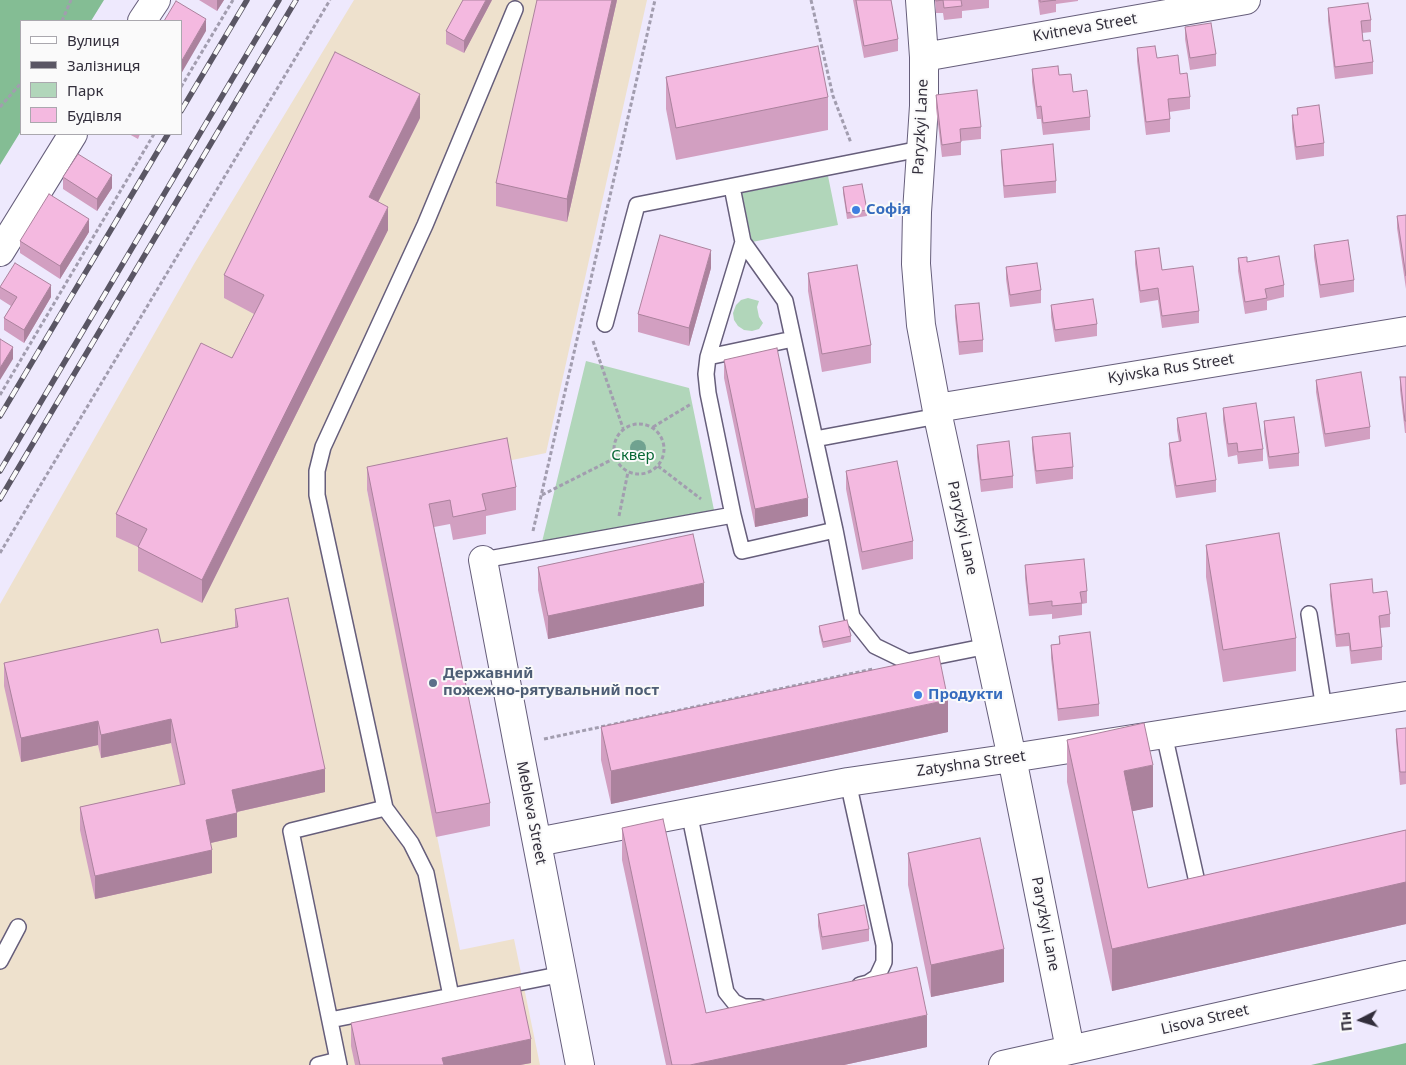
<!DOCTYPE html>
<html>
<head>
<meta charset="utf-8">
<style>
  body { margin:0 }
  #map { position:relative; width:1406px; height:1065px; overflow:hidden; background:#eee9fd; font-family:"Noto Sans",sans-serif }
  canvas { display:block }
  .legend { position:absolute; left:20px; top:20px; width:162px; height:115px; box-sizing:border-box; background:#fafafa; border:1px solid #aaa8ae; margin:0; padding:6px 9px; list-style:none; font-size:15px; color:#322e3b }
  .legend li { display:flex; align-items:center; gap:10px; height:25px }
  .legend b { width:25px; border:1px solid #aaa8ae }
  .north { position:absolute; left:1336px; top:995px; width:50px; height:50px; -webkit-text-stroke:4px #fafafa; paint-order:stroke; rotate:265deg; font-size:14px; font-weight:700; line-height:20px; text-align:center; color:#322e3b }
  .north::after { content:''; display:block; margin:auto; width:18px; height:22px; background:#322e3b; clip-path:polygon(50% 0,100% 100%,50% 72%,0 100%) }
</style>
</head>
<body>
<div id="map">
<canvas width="1406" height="1065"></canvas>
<ul class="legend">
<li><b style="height:6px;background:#fff"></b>Вулиця</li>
<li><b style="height:6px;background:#5a5664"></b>Залізниця</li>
<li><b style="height:14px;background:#b1d6ba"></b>Парк</li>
<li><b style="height:14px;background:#f4b9e0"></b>Будівля</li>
</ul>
<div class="north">Пн</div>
</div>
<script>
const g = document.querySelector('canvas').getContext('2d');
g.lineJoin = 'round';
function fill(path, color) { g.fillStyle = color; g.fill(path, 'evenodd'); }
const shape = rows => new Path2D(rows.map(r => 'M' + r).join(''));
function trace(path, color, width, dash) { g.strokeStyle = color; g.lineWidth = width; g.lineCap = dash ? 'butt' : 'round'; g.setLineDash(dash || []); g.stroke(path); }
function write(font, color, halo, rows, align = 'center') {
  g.font = font + ' "Noto Sans",sans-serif'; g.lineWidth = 4; g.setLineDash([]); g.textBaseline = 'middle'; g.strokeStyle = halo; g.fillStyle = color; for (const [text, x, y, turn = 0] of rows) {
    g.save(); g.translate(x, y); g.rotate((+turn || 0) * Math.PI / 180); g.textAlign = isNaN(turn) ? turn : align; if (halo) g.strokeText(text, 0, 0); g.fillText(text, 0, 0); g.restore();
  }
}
fill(shape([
  [354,0,647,0,546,453,367,490,460,950,514,939,540,1065,0,1065,0,604,194,264]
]), '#eee1cd');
fill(shape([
  [828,176,838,225,752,242,742,193],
  [748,298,759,301,757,307,759,317,763,323,759,329,752,331,744,330,738,326,734,320,733,313,736,305,741,300],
  [586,361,689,388,714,510,542,542]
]), '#b1d6ba');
fill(shape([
  [0,0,104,0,91,21,21,21,21,131,0,165],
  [1406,1043,1406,1065,1311,1065]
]), '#84bd94');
const service = shape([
  [743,242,785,301,815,439,938,416],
  [605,324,637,205,920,149],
  [708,357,793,339],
  [815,439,835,530],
  [733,515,742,551,835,530,852,617,875,646,908,662,988,646],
  [483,560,733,515,708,393,706,374,708,357,743,242,732,187],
  [1309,614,1324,709],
  [1164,734,1199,891],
  [848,782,884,945,884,962,877,977,868,983,860,985],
  [689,812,726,992,734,1002,744,1007,760,1007],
  [0,961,18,927],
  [451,996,426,873,411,843,385,808,317,495,317,471,323,447,425,225,515,9],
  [330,1020,563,974],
  [318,1065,338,1060],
  [339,1065,291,831,385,808]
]);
const minor = shape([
  [920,0,924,57,924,106,917,212,916,264,921,325,938,416,1012,758,1070,1049],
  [924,57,1246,0],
  [937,408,1406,331],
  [483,560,518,745,580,1065],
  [537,842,848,782,1012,758,1406,696]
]);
const tertiary = shape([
  [142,21,156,0],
  [0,252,73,134],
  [1003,1065,1406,975]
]);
trace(service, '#665e7b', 18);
trace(minor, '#665e7b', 30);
trace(tertiary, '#665e7b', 30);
trace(shape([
  [811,0,833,96,851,143],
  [62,21,71,0],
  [181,87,233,0],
  [0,107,21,83],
  [593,341,623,428],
  [0,395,154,134],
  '614 449a25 25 0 1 1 50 0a25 25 0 1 1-50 0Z',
  [653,427,691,404],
  [658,466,701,499],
  [542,495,615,458],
  [619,516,628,472],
  [533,531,655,0],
  [0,553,330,0],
  [544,739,873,669]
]), '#a29daf', 3, [4, 2.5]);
trace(service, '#fff', 15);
trace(minor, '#fff', 28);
trace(tertiary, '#fff', 28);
const rail = shape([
  [181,111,247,0],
  [0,416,168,134],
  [0,471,279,0],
  [0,499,296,0]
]);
trace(rail, '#5a5664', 5.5);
trace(rail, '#fafafa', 4, [11]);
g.fillStyle = '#70a290';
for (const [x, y] of [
  [638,448]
]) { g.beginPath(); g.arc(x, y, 8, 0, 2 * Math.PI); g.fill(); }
fill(shape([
  [199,0,224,0,217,11],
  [492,0,464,53,446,44,446,31],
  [617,0,567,222,496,206,496,183],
  [853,0,891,0,898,39,898,51,864,58],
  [935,0,989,0,989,8,962,11,962,18,944,20,943,13,936,13],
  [1038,0,1078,0,1078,1,1056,4,1056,12,1040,15],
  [1328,8,1371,20,1371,32,1362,33,1363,41,1373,62,1373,74,1335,79,1328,21],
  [1185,27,1216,54,1216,66,1190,70,1185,39],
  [1137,48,1157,58,1180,74,1190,97,1190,109,1169,112,1170,119,1170,132,1146,135,1137,61],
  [1032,69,1059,75,1073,92,1090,117,1090,130,1043,135,1041,119,1037,119,1032,82],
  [666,77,828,97,828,130,676,160,666,109],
  [936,95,981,127,981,139,961,141,961,155,942,157,936,108],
  [1297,108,1324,143,1324,156,1296,160,1292,128,1292,115,1297,115],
  [420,118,378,202,388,230,202,603,138,571,138,547,116,537,116,514,232,358,254,314,224,298,224,275],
  [129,134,140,134,138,139],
  [1001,150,1056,181,1056,193,1004,198,1001,162],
  [63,177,112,188,97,211,63,189],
  [843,187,867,210,867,216,847,219,843,193],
  [1406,215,1406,289,1397,228,1397,216],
  [89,232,60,279,20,253,20,241],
  [1314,245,1354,280,1354,292,1320,298,1314,257],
  [1135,251,1162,270,1199,311,1199,323,1162,328,1158,300,1140,303,1135,264],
  [1238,258,1247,262,1284,285,1284,297,1267,301,1267,310,1245,314,1238,271],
  [1006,267,1041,290,1041,303,1010,307,1006,279],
  [711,268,689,346,638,332,638,314],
  [808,273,871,345,871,363,822,372,808,291],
  [0,287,51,297,24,343,4,330,4,318,11,306,0,299],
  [955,305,983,340,983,352,959,355,955,317],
  [1051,305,1097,324,1097,336,1055,342,1051,317],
  [724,360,808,516,755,527,724,378],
  [1400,377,1406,377,1406,433,1405,433,1400,390],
  [1316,380,1370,427,1370,439,1325,447,1316,392],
  [1223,408,1263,449,1263,461,1238,464,1237,455,1228,457,1223,420],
  [1177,418,1216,480,1216,492,1176,498,1169,455,1169,443,1179,442,1177,430],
  [1264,421,1299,453,1299,466,1269,469,1264,433],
  [1032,437,1073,467,1073,479,1036,484,1032,449],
  [977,445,1013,476,1013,488,981,492,977,457],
  [367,467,516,487,516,510,486,516,486,534,453,540,450,524,434,527,490,803,490,826,436,837,367,490],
  [846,471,913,541,913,559,862,570,846,489],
  [1206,545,1296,638,1296,671,1223,682,1206,577],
  [1025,565,1087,591,1087,603,1082,604,1082,615,1052,619,1052,614,1029,616,1025,578],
  [538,567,704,606,548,639,538,590],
  [1330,584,1373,593,1390,614,1390,627,1380,628,1382,647,1382,660,1351,664,1349,646,1336,647,1330,596],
  [235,609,325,792,237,812,237,837,211,843,212,873,95,899,80,830,80,807,180,785,171,743,101,758,98,745,21,762,4,686,4,663,161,643,235,627],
  [819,626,851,636,851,642,823,648,819,632],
  [1059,636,1099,704,1099,716,1058,721,1051,658,1051,645,1059,644],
  [601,727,948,732,611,804,601,760],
  [1406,728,1406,784,1400,785,1396,741,1396,729],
  [1067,740,1153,807,1132,811,1148,888,1406,830,1406,924,1112,991,1067,782],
  [622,828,706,1013,927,1047,844,1065,666,1065,622,860],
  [908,853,1004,982,931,997,908,885],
  [818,914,869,929,869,941,822,950,818,926],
  [351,1023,531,1063,520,1065,355,1065,351,1046]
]), '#d29fc1');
fill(shape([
  [217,0,224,0,217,11],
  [486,0,492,0,464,53,464,41],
  [612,0,617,0,567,222,567,199],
  [206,19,206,31,181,74,181,62],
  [420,94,420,118,369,220,369,197],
  [112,175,112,188,97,211,97,199],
  [388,207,388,230,202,603,202,580],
  [89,219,89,232,60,279,60,266],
  [711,250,711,268,689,346,689,328],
  [51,285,51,297,24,343,24,330],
  [13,347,13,359,0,380,0,368],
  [808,498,808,516,755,527,755,509],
  [704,583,704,606,548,639,548,616],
  [948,700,948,732,611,804,611,771],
  [171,719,171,743,101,758,101,735],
  [98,721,98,745,21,762,21,738],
  [1153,765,1153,807,1124,813,1124,771],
  [325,769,325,792,232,813,232,790],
  [237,813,237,837,206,844,206,820],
  [212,850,212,873,95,899,95,876],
  [1406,882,1406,924,1112,991,1112,949],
  [1004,949,1004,982,931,997,931,965],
  [927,1015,927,1047,844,1065,690,1065],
  [531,1039,531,1063,520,1065,442,1065,442,1058]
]), '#ab829d');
const building = shape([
  [463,0,486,0,464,41,446,31,463,0],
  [537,0,612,0,567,199,496,183,537,0],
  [856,0,891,0,898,39,864,46,856,0],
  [936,0,961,0,962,6,944,8,943,0,936,1,936,0],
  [1040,0,1056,0,1040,2,1040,0],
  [176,1,206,19,181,62,181,21,164,21,176,1],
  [1368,3,1371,20,1361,21,1363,41,1370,40,1373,62,1335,67,1328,8,1368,3],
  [1211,23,1216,54,1190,58,1185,27,1211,23],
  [818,46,828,97,676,128,666,77,818,46],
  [1155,46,1157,58,1178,55,1180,74,1187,73,1190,97,1168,99,1170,119,1146,122,1137,48,1155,46],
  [335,52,420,94,369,197,388,207,202,580,138,547,147,529,116,514,201,343,232,358,264,295,224,275,335,52],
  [1058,66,1059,75,1071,74,1073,92,1087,90,1090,117,1043,123,1041,106,1037,107,1032,69,1058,66],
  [977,90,981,127,960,129,961,142,942,145,936,95,977,90],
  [1319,105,1324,143,1296,147,1292,115,1298,115,1297,108,1319,105],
  [1053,144,1056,181,1004,186,1001,150,1053,144],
  [78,154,112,175,97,199,63,177,78,154],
  [862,184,867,210,847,213,843,187,862,184],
  [49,194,89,219,60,266,20,241,49,194],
  [1406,215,1406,276,1397,216,1406,215],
  [660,235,711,250,689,328,638,314,660,235],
  [1348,240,1354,280,1320,285,1314,245,1348,240],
  [1159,248,1162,270,1193,266,1199,311,1162,316,1158,288,1140,291,1135,251,1159,248],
  [1279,256,1284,285,1265,289,1267,298,1245,302,1238,258,1247,257,1247,262,1279,256],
  [15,263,51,285,24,330,4,318,17,297,0,287,15,263],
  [1037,263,1041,290,1010,295,1006,267,1037,263],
  [857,265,871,345,822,354,808,273,857,265],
  [1093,299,1097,324,1055,330,1051,305,1093,299],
  [979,303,983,340,959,342,955,305,979,303],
  [0,339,13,347,0,368,0,339],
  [777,348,808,498,755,509,724,360,777,348],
  [1361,372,1370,427,1325,434,1316,380,1361,372],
  [1400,377,1406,377,1406,421,1405,421,1400,377],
  [1256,403,1263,449,1238,452,1237,443,1228,444,1223,408,1256,403],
  [1206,413,1216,480,1176,486,1169,443,1181,441,1177,418,1206,413],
  [1294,417,1299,453,1269,457,1264,421,1294,417],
  [1070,433,1073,467,1036,471,1032,437,1070,433],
  [507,438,516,487,482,494,486,510,453,517,450,500,429,504,490,803,436,813,367,467,507,438],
  [1009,441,1013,476,981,480,977,445,1009,441],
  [897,461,913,541,862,552,846,471,897,461],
  [1279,533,1296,638,1223,650,1206,545,1279,533],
  [693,534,704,583,548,616,538,567,693,534],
  [1084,559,1087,591,1080,592,1082,603,1052,606,1052,601,1029,604,1025,565,1084,559],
  [1372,579,1373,593,1387,591,1390,614,1379,616,1382,647,1351,651,1349,633,1336,635,1330,584,1372,579],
  [288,598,325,769,232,790,237,813,206,820,212,850,95,876,80,807,185,784,171,719,101,735,98,721,21,738,4,663,158,629,161,643,238,627,235,609,288,598],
  [847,620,851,636,823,642,819,626,847,620],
  [1090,632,1099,704,1058,709,1051,645,1060,644,1059,636,1090,632],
  [939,656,948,700,611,771,601,727,939,656],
  [1144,723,1153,765,1124,771,1148,888,1406,830,1406,882,1112,949,1067,740,1144,723],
  [1406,728,1406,772,1400,772,1396,729,1406,728],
  [663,819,706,1013,917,967,927,1015,690,1065,672,1065,622,828,663,819],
  [980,838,1004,949,931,965,908,853,980,838],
  [864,905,869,929,822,937,818,914,864,905],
  [520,987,531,1039,442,1058,444,1065,360,1065,351,1023,520,987]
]);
fill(building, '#f4b9e0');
trace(building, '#ab829d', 1);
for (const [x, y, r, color] of [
  [856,210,5,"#3f7fe0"],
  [433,683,5,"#5c6f8a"],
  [918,695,5,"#3f7fe0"]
]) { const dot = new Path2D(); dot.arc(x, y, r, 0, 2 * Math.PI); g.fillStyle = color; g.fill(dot); trace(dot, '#fafafa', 2); }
write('15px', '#322e3b', '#fafafa', [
  ["Kvitneva Street",1085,28,-10],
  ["Paryzkyi Lane",921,127,-87],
  ["Kyivska Rus Street",1171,369,-9],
  ["Paryzkyi Lane",962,528,78],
  ["Zatyshna Street",971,764,-8],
  ["Mebleva Street",531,813,79],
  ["Paryzkyi Lane",1045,924,79],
  ["Lisova Street",1205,1020,-13]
]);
write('bold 15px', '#366cbe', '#fafafa', [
  ["Софія",866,210],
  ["Продукти",928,695]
], 'left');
write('15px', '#086836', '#fafafa', [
  ["Сквер",633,456]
]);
write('bold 15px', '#4e5e75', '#fafafa', [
  ["Державний",443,674],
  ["пожежно-рятувальний пост",443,691]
], 'left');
</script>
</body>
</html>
